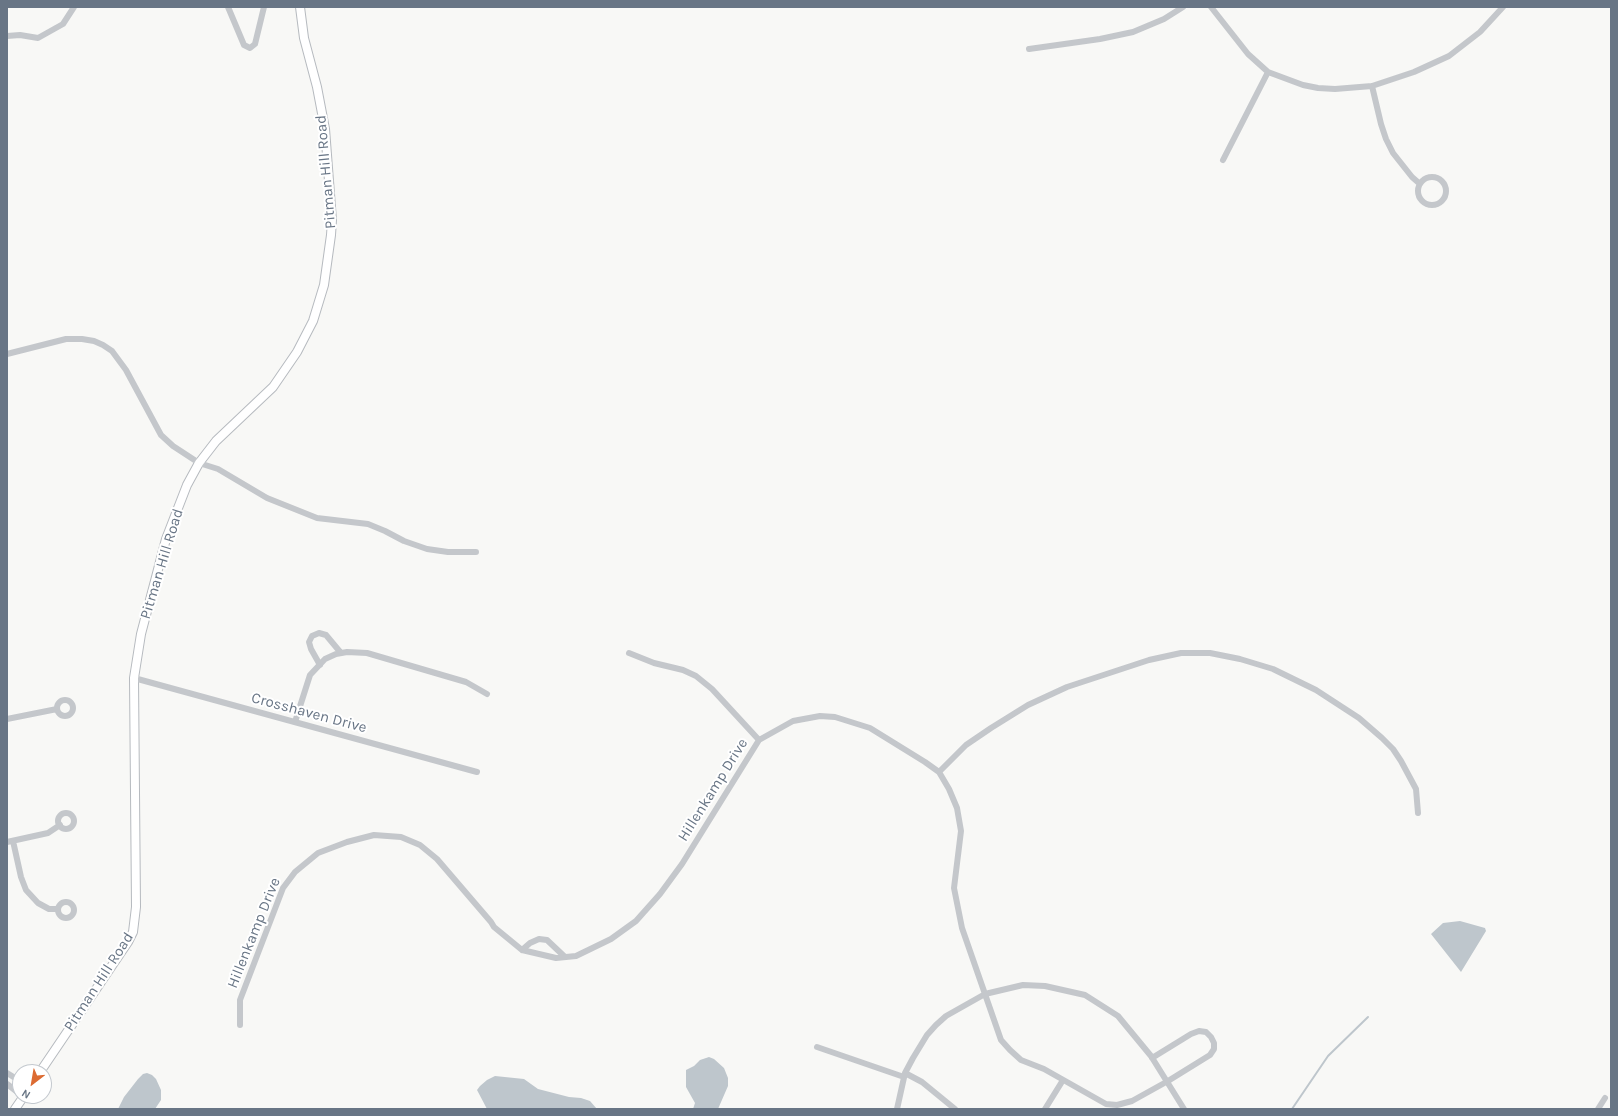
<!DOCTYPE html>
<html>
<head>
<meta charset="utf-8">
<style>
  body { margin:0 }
  #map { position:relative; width:1618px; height:1116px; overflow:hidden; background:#f8f8f6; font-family:Karla,sans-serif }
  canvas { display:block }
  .frame { position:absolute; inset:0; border:8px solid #687585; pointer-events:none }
  .north { position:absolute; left:12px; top:1064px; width:40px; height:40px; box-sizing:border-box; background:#fff; border:1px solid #c3c8ce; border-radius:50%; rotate:211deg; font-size:11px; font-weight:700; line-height:16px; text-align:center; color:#687585 }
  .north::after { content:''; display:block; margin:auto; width:14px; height:18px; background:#dc6b32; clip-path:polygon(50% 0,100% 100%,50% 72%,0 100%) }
</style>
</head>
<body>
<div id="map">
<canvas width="1618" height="1116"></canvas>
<div class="frame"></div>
<div class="north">N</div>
</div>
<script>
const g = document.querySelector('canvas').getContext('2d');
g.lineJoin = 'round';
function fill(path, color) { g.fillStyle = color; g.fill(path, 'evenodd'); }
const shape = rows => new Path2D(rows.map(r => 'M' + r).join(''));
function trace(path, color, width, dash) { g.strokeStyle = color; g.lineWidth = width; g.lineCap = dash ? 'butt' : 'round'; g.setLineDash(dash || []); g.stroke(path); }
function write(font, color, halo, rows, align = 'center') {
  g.font = font + ' Karla,sans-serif'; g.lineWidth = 4; g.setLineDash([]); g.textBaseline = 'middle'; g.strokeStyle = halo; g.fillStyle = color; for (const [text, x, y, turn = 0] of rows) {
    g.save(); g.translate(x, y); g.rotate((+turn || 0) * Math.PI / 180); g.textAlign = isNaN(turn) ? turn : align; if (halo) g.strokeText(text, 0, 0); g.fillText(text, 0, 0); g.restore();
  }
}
fill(shape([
  [1460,921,1485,928,1486,931,1461,972,1431,934,1443,923],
  [709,1057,714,1059,724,1068,728,1078,728,1086,718,1109,693,1109,695,1103,686,1087,686,1070,694,1066,700,1060],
  [147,1073,152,1075,156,1079,161,1090,161,1100,155,1109,118,1109,124,1097,138,1079,143,1074],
  [495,1076,524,1079,538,1089,569,1097,581,1098,590,1101,597,1109,487,1109,477,1090,480,1086,487,1080]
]), '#bec6cc');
trace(shape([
  [1292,1109,1328,1056,1368,1017]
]), '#bec6cc', 2);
const secondary = shape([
  [40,1072,128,942,133,932,136,907,134,678,141,634,166,539,187,485,199,463,216,441,273,387,297,352,313,321,324,285,331,235,332,220,325,129,317,87,304,38,300,7],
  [15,1109,24,1096]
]);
trace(secondary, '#b6babf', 10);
trace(shape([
  [228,7,244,45,250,48,255,44,264,7],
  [1211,7,1248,54,1268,72,1303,85,1318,88,1335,89,1372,86,1414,72,1449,56,1480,32,1503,7],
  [7,36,20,35,38,38,63,24,74,7],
  [1029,49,1100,39,1133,32,1164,19,1183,7],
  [1372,86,1381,124,1386,139,1393,153,1412,177,1420,184],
  [1223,160,1268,72],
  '1418 191a14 14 0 1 1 28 0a14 14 0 1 1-28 0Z',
  [7,354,66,339,82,339,94,341,103,345,112,351,126,370,161,435,173,446,199,463,218,469,267,498,317,518,368,524,385,531,404,541,427,549,448,552,476,552],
  [629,653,654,663,683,670,696,676,712,689,759,740],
  [320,665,311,649,309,642,312,636,319,633,326,635,341,653],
  [134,678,477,772],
  '57 708a8 8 0 1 1 16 0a8 8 0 1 1-16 0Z',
  [7,719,57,709],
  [295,722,310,675,325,659,336,654,347,652,367,653,466,682,487,694],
  [939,772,966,745,991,728,1028,705,1067,687,1149,660,1181,653,1210,653,1240,659,1273,669,1316,690,1359,718,1382,738,1393,749,1401,761,1416,789,1418,813],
  '58 821a8 8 0 1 1 16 0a8 8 0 1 1-16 0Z',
  [13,841,21,877,26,890,38,903,49,909,58,909],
  [7,842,48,833,60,825],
  '58 910a8 8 0 1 1 16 0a8 8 0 1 1-16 0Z',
  [522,950,530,943,539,939,547,940,565,957],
  [240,1025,240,1000,283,888,295,872,318,853,347,842,374,835,401,837,420,845,437,859,491,922,494,927,522,950,556,958,576,956,611,939,636,921,660,894,682,864,759,740,793,721,820,716,835,717,870,728,925,762,939,772,949,789,957,808,961,831,954,888,962,928,1001,1040,1010,1050,1021,1060,1044,1069,1106,1104,1117,1105,1132,1101,1168,1081,1210,1055,1214,1049,1214,1043,1211,1037,1206,1032,1199,1031,1191,1034,1152,1058],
  [817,1047,904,1077],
  [7,1073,20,1081],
  [905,1073,922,1082,955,1109],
  [7,1084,20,1094],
  [897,1109,905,1073,913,1058,927,1035,936,1025,946,1016,985,994,1023,985,1045,986,1085,995,1118,1016,1151,1056,1184,1109],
  [1045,1109,1063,1080],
  [1598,1109,1605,1098]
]), '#c4c7cb', 6);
trace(secondary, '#fff', 8);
write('15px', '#687585', '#fff', [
  ["Pitman Hill Road",326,172,-95],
  ["Pitman Hill Road",162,564,-73],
  ["Crosshaven Drive",309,713,15],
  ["Hillenkamp Drive",713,790,-58],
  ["Hillenkamp Drive",254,933,-68],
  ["Pitman Hill Road",99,982,-57]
]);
</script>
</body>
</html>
